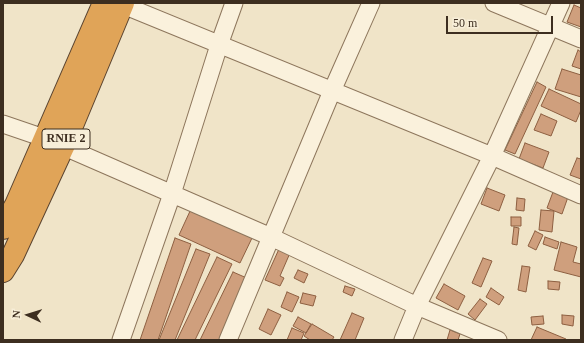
<!DOCTYPE html>
<html>
<head>
<meta charset="utf-8">
<style>
  body { margin:0 }
  #map { position:relative; width:584px; height:343px; overflow:hidden; background:#f0e4c8; font-family:"Times New Roman",serif }
  canvas { display:block }
  .frame { position:absolute; inset:0; border:4px solid #3d2e20; pointer-events:none }
  .north { position:absolute; left:8px; top:295px; width:40px; height:40px; -webkit-text-stroke:3px #f7eed8; paint-order:stroke; rotate:274deg; font-size:11px; font-weight:700; line-height:16px; text-align:center; color:#3d2e20 }
  .north::after { content:''; display:block; margin:auto; width:14px; height:18px; background:#3d2e20; clip-path:polygon(50% 0,100% 100%,50% 72%,0 100%) }
  .scale { position:absolute; left:446px; top:16px; width:107px; height:18px; box-sizing:border-box; border:2px solid #3d2e20; border-top:0; padding-left:5px; font-size:12px; line-height:14px; white-space:nowrap; color:#3d2e20; -webkit-text-stroke:3px #f7eed8; paint-order:stroke }
</style>
</head>
<body>
<div id="map">
<canvas width="584" height="343"></canvas>
<div class="frame"></div>
<div class="north">N</div>
<div class="scale">50 m</div>
</div>
<script>
const g = document.querySelector('canvas').getContext('2d');
g.lineJoin = 'round';
function fill(path, color) { g.fillStyle = color; g.fill(path, 'evenodd'); }
const shape = rows => new Path2D(rows.map(r => 'M' + r).join(''));
function trace(path, color, width, dash) { g.strokeStyle = color; g.lineWidth = width; g.lineCap = dash ? 'butt' : 'round'; g.setLineDash(dash || []); g.stroke(path); }
function write(font, color, halo, rows, align = 'center') {
  g.font = font + ' "Times New Roman",serif'; g.lineWidth = 4; g.setLineDash([]); g.textBaseline = 'middle'; g.strokeStyle = halo; g.fillStyle = color; for (const [text, x, y, turn = 0] of rows) {
    g.save(); g.translate(x, y); g.rotate((+turn || 0) * Math.PI / 180); g.textAlign = isNaN(turn) ? turn : align; if (halo) g.strokeText(text, 0, 0); g.fillText(text, 0, 0); g.restore();
  }
}
const building = shape([
  [574,5,581,8,581,27,567,22,574,5],
  [578,50,581,52,581,69,572,66,578,50],
  [562,69,581,75,581,97,555,89,562,69],
  [537,82,546,87,515,154,505,150,537,82],
  [549,89,581,104,581,110,576,122,541,106,549,89],
  [541,114,557,121,551,136,534,130,541,114],
  [525,143,549,152,543,168,519,159,525,143],
  [577,158,581,159,581,179,570,175,577,158],
  [487,188,505,195,499,211,481,204,487,188],
  [553,192,568,197,562,214,547,208,553,192],
  [517,198,525,199,524,211,516,210,517,198],
  [191,209,252,238,240,263,179,235,191,209],
  [541,210,554,211,552,232,539,230,541,210],
  [511,217,521,217,521,226,511,226,511,217],
  [514,227,519,228,517,245,512,244,514,227],
  [535,231,543,235,536,250,528,246,535,231],
  [545,237,559,242,557,249,543,244,545,237],
  [175,238,191,244,158,340,140,340,175,238],
  [561,242,577,247,573,262,581,264,581,277,554,270,561,242],
  [196,249,210,254,175,340,159,340,196,249],
  [279,249,290,253,280,276,284,278,280,286,265,280,279,249],
  [217,257,232,264,195,340,177,340,217,257],
  [483,258,492,261,481,287,472,283,483,258],
  [522,266,530,267,526,292,518,290,522,266],
  [298,270,308,274,304,283,294,278,298,270],
  [233,272,249,279,219,340,200,340,233,272],
  [548,281,560,282,559,290,548,289,548,281],
  [444,284,465,296,458,310,436,298,444,284],
  [345,286,355,289,352,296,343,292,345,286],
  [491,288,504,297,499,305,486,297,491,288],
  [287,292,299,297,292,312,281,307,287,292],
  [303,293,316,296,313,306,300,303,303,293],
  [480,299,487,304,475,320,468,314,480,299],
  [268,309,281,315,271,335,259,329,268,309],
  [352,313,364,318,355,340,340,340,352,313],
  [562,315,574,316,573,326,562,324,562,315],
  [543,316,544,324,532,325,531,317,543,316],
  [298,317,311,324,306,333,293,326,298,317],
  [312,324,334,337,332,340,310,340,304,336,312,324],
  [537,327,566,339,565,340,531,340,537,327],
  [292,328,304,333,301,340,287,340,292,328],
  [450,330,460,334,458,340,447,340,450,330]
]);
fill(building, '#cf9f7d');
trace(building, '#8d5f41', 1);
const street = shape([
  [118,3,492,156,581,195],
  [494,3,581,39],
  [3,124,44,138,271,237,417,306,498,340],
  [121,340,172,194,219,45,234,3],
  [228,340,332,91,371,3],
  [403,340,417,306,492,156,561,3]
]);
const highway = shape([
  [3,228,16,205,104,3],
  [3,271,13,255,63,147,123,3]
]);
trace(street, '#8d765c', 19);
trace(highway, '#5b4430', 24);
trace(street, '#faf1dc', 17);
trace(highway, '#e0a458', 22);
for (const [x, y, w] of [
  [66,139,48]
]) { const box = new Path2D(); box.roundRect(x - w / 2, y - 10, w, 20, 3); g.fillStyle = '#f7eed8'; g.fill(box); trace(box, '#3d2e20', 1); }
write('bold 12px', '#3d2e20', null, [
  ["RNIE 2",66,139]
]);
</script>
</body>
</html>
